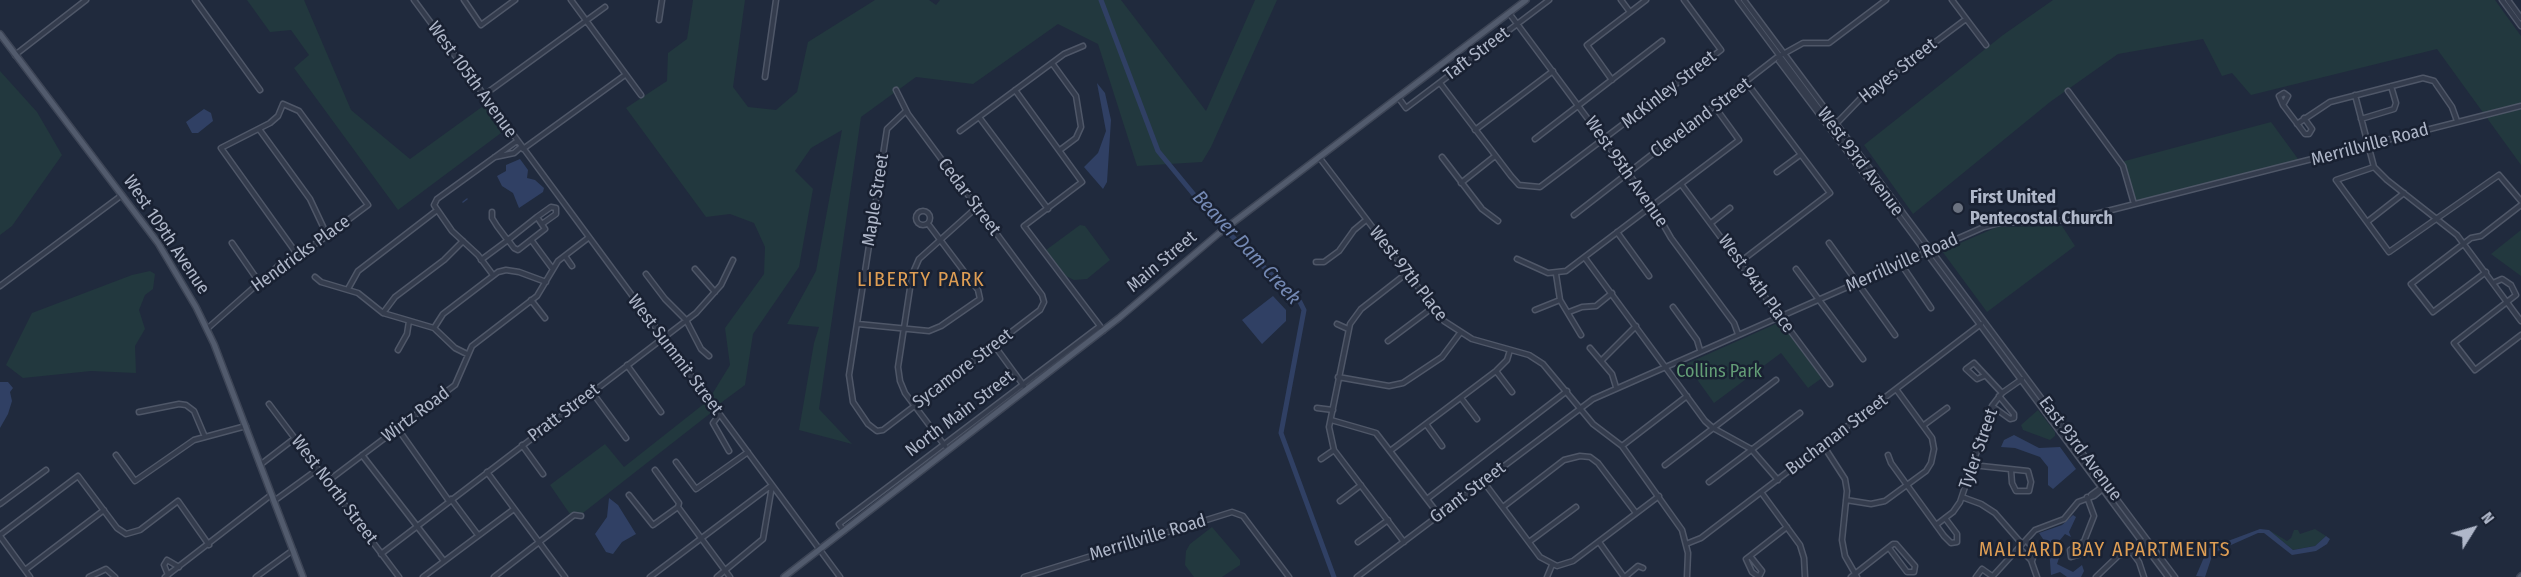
<!DOCTYPE html>
<html>
<head>
<meta charset="utf-8">
<style>
  body { margin:0 }
  #map { position:relative; width:2521px; height:577px; overflow:hidden; background:#202a3d; font-family:"Fira Sans Condensed",sans-serif }
  canvas { display:block }
  .north { position:absolute; left:2443px; top:499px; width:60px; height:60px; -webkit-text-stroke:4px #192132; paint-order:stroke; rotate:53deg; font-size:16px; font-weight:700; line-height:24px; text-align:center; color:#afb7c9 }
  .north::after { content:''; display:block; margin:auto; width:21px; height:27px; background:#afb7c9; clip-path:polygon(50% 0,100% 100%,50% 72%,0 100%) }
</style>
</head>
<body>
<div id="map">
<canvas width="2521" height="577"></canvas>
<div class="north">N</div>
</div>
<script>
const g = document.querySelector('canvas').getContext('2d');
g.lineJoin = 'round';
function fill(path, color) { g.fillStyle = color; g.fill(path, 'evenodd'); }
const shape = rows => new Path2D(rows.map(r => 'M' + r).join(''));
function trace(path, color, width, dash) { g.strokeStyle = color; g.lineWidth = width; g.lineCap = dash ? 'butt' : 'round'; g.setLineDash(dash || []); g.stroke(path); }
function write(font, color, halo, rows, align = 'center') {
  g.font = font + ' "Fira Sans Condensed",sans-serif'; g.lineWidth = 5; g.setLineDash([]); g.textBaseline = 'middle'; g.strokeStyle = halo; g.fillStyle = color; for (const [text, x, y, turn = 0] of rows) {
    g.save(); g.translate(x, y); g.rotate((+turn || 0) * Math.PI / 180); g.textAlign = isNaN(turn) ? turn : align; if (halo) g.strokeText(text, 0, 0); g.fillText(text, 0, 0); g.restore();
  }
}
fill(shape([
  [247,0,304,0,351,110,410,159,486,104,505,130,398,210,294,68,309,55,291,30,270,32],
  [693,0,745,0,733,87,748,107,776,110,797,92,808,42,875,0,929,0,936,5,940,0,1121,0,1206,111,1255,0,1277,0,1211,147,1202,162,1137,166,1098,44,1058,24,973,84,916,77,861,117,819,409,852,444,799,430,814,343,819,327,787,324,816,271,842,130,811,148,795,171,813,189,799,267,753,334,745,385,718,405,711,396,730,365,725,328,764,274,765,247,754,223,730,214,706,217,626,108,667,81,668,53,687,39],
  [2053,0,2495,0,2521,36,2521,165,2437,49,2251,95,2232,73,2222,76,2203,39,2118,54,2050,102,1913,214,1864,145,2003,35],
  [0,71,37,112,62,155,12,226,0,235],
  [2271,122,2301,163,2134,204,2121,162],
  [1080,225,1085,226,1110,260,1087,279,1074,280,1066,276,1046,250],
  [2062,226,2075,246,1987,312,1942,251,1997,227],
  [2521,230,2521,276,2491,254],
  [150,271,155,274,153,289,145,295,139,310,145,329,135,346,136,373,91,371,23,378,6,365,32,313,132,275],
  [1780,322,1822,378,1808,388,1781,353,1714,403,1686,364],
  [705,403,712,412,574,520,550,485,605,444,624,467],
  [2038,410,2055,432,2055,436,2050,440,2023,430,2021,425],
  [1212,527,1240,560,1240,565,1222,577,1194,577,1185,565,1186,551,1190,544],
  [2315,529,2326,536,2315,546,2293,550,2269,530,2287,541,2291,538,2294,530,2298,530,2300,534]
]), '#22383e');
fill(shape([
  [1097,83,1105,93,1111,120,1107,182,1103,189,1084,167,1098,153,1106,131],
  [204,109,211,113,213,121,198,133,192,133,186,122],
  [520,159,528,170,527,178,535,180,544,188,543,192,519,208,513,193,502,186,497,176,506,171,506,165],
  [1273,296,1286,310,1286,321,1262,344,1242,320],
  [0,382,8,382,13,388,10,392,12,401,8,414,0,428],
  [2014,435,2039,448,2060,447,2076,469,2053,489,2048,485,2048,467,2040,457,2015,448,2001,447,2004,440],
  [609,498,618,505,636,534,622,542,613,554,606,552,595,534,607,517],
  [2073,515,2076,517,2069,532,2071,537,2065,534,2055,546,2060,555,2057,564,2073,572,2082,565,2084,571,2081,577,2067,577,2060,572,2051,575,2049,548,2039,533,2062,525],
  [2260,529,2269,530,2293,550,2315,546,2326,536,2330,539,2327,544,2316,551,2292,555,2264,533,2258,533,2213,553,2205,577,2196,576,2205,555,2185,552,2171,542,2172,540,2187,548,2204,550]
]), '#304064');
trace(shape([
  [463,202,467,199]
]), '#304064', 1.5);
trace(shape([
  [1101,0,1158,151,1214,219,1300,302,1304,310,1281,433,1334,577]
]), '#304064', 5);
const minor = shape([
  [195,0,260,90],
  [414,0,840,577],
  [464,0,481,25,515,0],
  [571,0,641,95],
  [1621,0,1630,12],
  [1738,0,2168,577],
  [1744,0,2175,577],
  [1952,0,1986,45],
  [2502,0,2521,26],
  [2508,0,2521,18],
  [1509,13,1652,205,1671,238,1734,323,1738,334],
  [659,20,662,0],
  [15,55,86,0],
  [1779,61,1870,182,1876,180],
  [1052,63,1076,96,1081,127,1076,138,1060,150],
  [765,77,776,0],
  [1612,80,1587,45,1646,0],
  [1440,83,1511,176,1519,185,1540,187,1721,50,1684,0],
  [896,90,908,114,1042,295,1044,302,1040,310,883,430,877,431,868,424,853,402,849,375,887,129,906,111],
  [1015,90,1082,182,1024,226,1100,326],
  [2068,91,2123,166,2134,204],
  [484,95,605,7],
  [2355,95,2374,167,2387,180,2457,235,2521,321],
  [1398,97,1406,108,1549,0],
  [2283,105,2279,96,2284,93,2288,96,2283,105,2305,134,2309,134,2312,129,2304,118],
  [979,117,1048,209],
  [2361,119,2394,109,2396,103,2391,86],
  [1836,124,1862,97,1966,19],
  [2297,124,2330,102,2423,78,2434,81,2452,107,2457,121],
  [259,129,310,199,327,235],
  [1475,130,1553,71],
  [960,131,1064,54,1083,46],
  [1535,139,1662,41],
  [523,149,625,75],
  [495,157,514,153,521,147],
  [1319,157,1444,321,1472,339,1529,355,1543,364,1593,424,1622,446,1682,530,1688,553,1687,577],
  [1442,157,1482,209,1498,221],
  [2374,167,2336,180,2389,252,2499,175,2521,201],
  [1777,172,1800,155],
  [1461,183,1495,156],
  [1681,184,1830,384],
  '916 218a7 7 0 1 1 14 0a7 7 0 1 1-14 0Z',
  [1574,215,1776,58,1803,43,1829,43,1886,0],
  [537,217,551,207,556,208,556,214,542,224],
  [2367,222,2404,193],
  [1711,223,1730,208],
  [1617,232,1649,276],
  [532,241,552,268],
  [232,243,259,282],
  [1829,243,1895,335],
  [565,256,572,266],
  [1585,258,1705,421,1713,428,1751,449,1778,480],
  [1517,259,1548,273,1566,271,1739,140,1715,107],
  [481,260,508,240,537,217,545,229,518,250,514,248,508,240,506,238,497,226,492,218,492,212],
  [1316,262,1324,262,1339,251,1354,230,1366,220],
  [1740,262,1830,193,1747,83],
  [1901,264,1931,308],
  [695,269,715,292],
  [1796,269,1863,359],
  [2486,272,2433,312,2411,284,2471,238,2481,236,2521,205],
  [646,274,665,299,686,320,701,349,709,356],
  [1556,274,1560,300,1581,335],
  [493,275,478,255,452,231,434,205,437,199,517,141],
  [315,277,321,282,358,293,383,313,434,328,455,348,467,354],
  [2493,283,2502,279,2511,285,2516,295,2454,343,2475,370,2521,335],
  [0,286,122,195],
  [348,289,358,271,436,211],
  [531,300,545,318],
  [1673,307,1697,340,1700,350],
  [1535,310,1560,300],
  [1569,312,1582,307,1596,306,1612,293],
  [383,313,395,297,444,260,463,241],
  [858,324,929,331,941,326,980,299,978,290,929,225],
  [1337,324,1348,329],
  [208,328,278,266,320,241,368,205,299,111,283,104,278,116,270,123,221,148,297,254],
  [434,328,443,314,498,272,506,270,519,272,546,282],
  [1388,341,1432,308],
  [994,345,1024,386],
  [1590,348,1612,374,1616,387],
  [398,350,407,334,409,321],
  [1601,361,1636,326],
  [627,365,661,412],
  [1496,371,1512,392],
  [1984,376,1977,379,1966,369,1974,363,2002,393],
  [1338,377,1389,386,1403,383,1442,357,1460,333],
  [592,392,626,438],
  [1461,398,1477,419],
  [269,404,399,577],
  [1992,406,2010,419,2014,418,2014,414,1999,396],
  [1317,408,1333,410],
  [139,412,179,404,186,405,194,411,205,437],
  [719,415,713,423,729,451],
  [1331,420,1376,433,1439,515],
  [1426,424,1442,446],
  [1924,425,1947,408],
  [398,429,449,501],
  [522,445,543,474],
  [1823,445,1845,479,1847,491,1842,540,1845,556,1857,577],
  [945,446,905,393,900,381,898,367,912,275,919,259,977,207],
  [1622,446,1687,396],
  [1390,451,1496,371,1507,360,1510,350],
  [116,455,135,481,194,440,246,426],
  [362,455,444,561],
  [1888,455,1891,463,1944,536,1951,543,1957,542,1957,534,1945,518],
  [1321,459,1334,450],
  [676,462,696,489,748,452],
  [260,465,295,438],
  [1665,465,1776,380],
  [1972,465,2028,471,2031,482,2029,491,2016,491,2012,483,2011,470],
  [655,470,679,503,678,507,730,577],
  [487,472,565,577],
  [328,481,455,385,472,346,537,296,558,261,588,238],
  [1483,481,1540,557,1557,566,1573,561,1659,496],
  [1709,482,1800,413],
  [1761,492,1800,545,1804,558,1805,577],
  [629,495,653,525,678,507],
  [2091,495,2102,487],
  [1962,497,1981,504,1995,513,2022,544],
  [451,499,478,535],
  [1427,499,1567,391],
  [1846,500,1871,504,1885,501,1926,471,1931,463,1934,449,1932,438,1896,389],
  [274,501,318,469],
  [1340,501,1361,485],
  [0,504,46,470],
  [1503,507,1564,460,1580,456,1590,457,1598,463,1636,513],
  [1936,525,1953,512,1960,502,1992,406,2002,393,2022,379],
  [844,531,839,524,1100,326,1103,331],
  [0,535,78,476,117,528,126,534,140,530,178,501,209,545],
  [0,536,30,577],
  [2026,540,2035,551,2032,561],
  [1358,542,1388,520],
  [1404,542,1334,450,1329,427,1350,324,1361,309,1407,273],
  [1529,542,1576,507],
  [1599,542,1624,577],
  [2083,542,2070,550,2071,557,2078,555,2079,554,2094,516,2087,497],
  [1686,544,1701,538,1981,324],
  [2019,548,2031,560,2037,577],
  [2131,551,2139,562,2144,577],
  [2131,551,2144,541],
  [381,554,696,313,721,285,733,260],
  [1750,556,1762,571,1759,577,1752,572,1746,559,1750,556,1787,527],
  [25,570,104,510],
  [168,575,164,565,167,560,179,567],
  [89,577,106,569,115,577],
  [165,577,271,495],
  [256,577,293,550],
  [423,577,514,509],
  [494,577,574,515,581,516],
  [650,577,772,485],
  [717,577,763,539,772,486],
  [1024,577,1232,512,1243,516,1289,577],
  [1357,577,1593,399,1984,227,1999,223,2072,220,2521,106],
  [1547,577,1552,565],
  [1625,577,1638,566,1643,568],
  [1851,577,1893,544,1896,544,1915,566,1914,572,1907,572,1889,548],
  [1976,577,1982,569,1992,576],
  [1992,577,2035,530,2064,519,2078,502,2094,496,2105,487],
  [2096,577,2118,556,2136,551,2146,542]
]);
const major = shape([
  [0,34,158,243,196,307,214,344,303,577],
  [784,577,1119,318,1218,234,1526,0],
  [2520,577,2521,576]
]);
trace(minor, '#4f5768', 7);
trace(major, '#3d4556', 8);
trace(minor, '#343c4d', 4);
trace(major, '#525b6d', 5);
for (const [x, y, r, color] of [
  [1958,208,6,"#6b7280"]
]) { const dot = new Path2D(); dot.arc(x, y, r, 0, 2 * Math.PI); g.fillStyle = color; g.fill(dot); trace(dot, '#192132', 2); }
write('18px', '#afb7c9', '#192132', [
  ["Taft Street",1477,54,-37],
  ["Hayes Street",1898,71,-38],
  ["West 105th Avenue",472,80,54],
  ["McKinley Street",1669,90,-38],
  ["Cleveland Street",1701,118,-37],
  ["Merrillville Road",2370,145,-15],
  ["West 93rd Avenue",1860,162,53],
  ["West 95th Avenue",1626,172,55],
  ["Cedar Street",969,197,53],
  ["Maple Street",876,200,-81],
  ["West 109th Avenue",166,235,56],
  ["Hendricks Place",301,254,-36],
  ["Main Street",1162,262,-40],
  ["Merrillville Road",1902,263,-24],
  ["West 97th Place",1408,274,52],
  ["West 94th Place",1756,284,54],
  ["West Summit Street",675,355,53],
  ["Sycamore Street",963,369,-37],
  ["Pratt Street",564,413,-37],
  ["North Main Street",960,414,-37],
  ["Wirtz Road",416,415,-37],
  ["Buchanan Street",1837,435,-37],
  ["Tyler Street",1979,449,-71],
  ["East 93rd Avenue",2080,449,53],
  ["West North Street",334,490,53],
  ["Grant Street",1468,493,-37],
  ["Merrillville Road",1148,538,-17]
]);
write('bold 18px', '#afb7c9', '#192132', [
  ["First United",1970,198],
  ["Pentecostal Church",1970,219]
], 'left');
write('18px', '#639d76', '#192132', [
  ["Collins Park",1719,372]
]);
write('italic 20px', '#7489b4', '#192132', [
  ["Beaver Dam Creek",1246,248,47]
]);
g.letterSpacing = '1.5px';
write('20px', '#df9e54', '#192132', [
  ["LIBERTY PARK",921,280],
  ["MALLARD BAY APARTMENTS",2105,550]
]);
g.letterSpacing = '0px';
</script>
</body>
</html>
